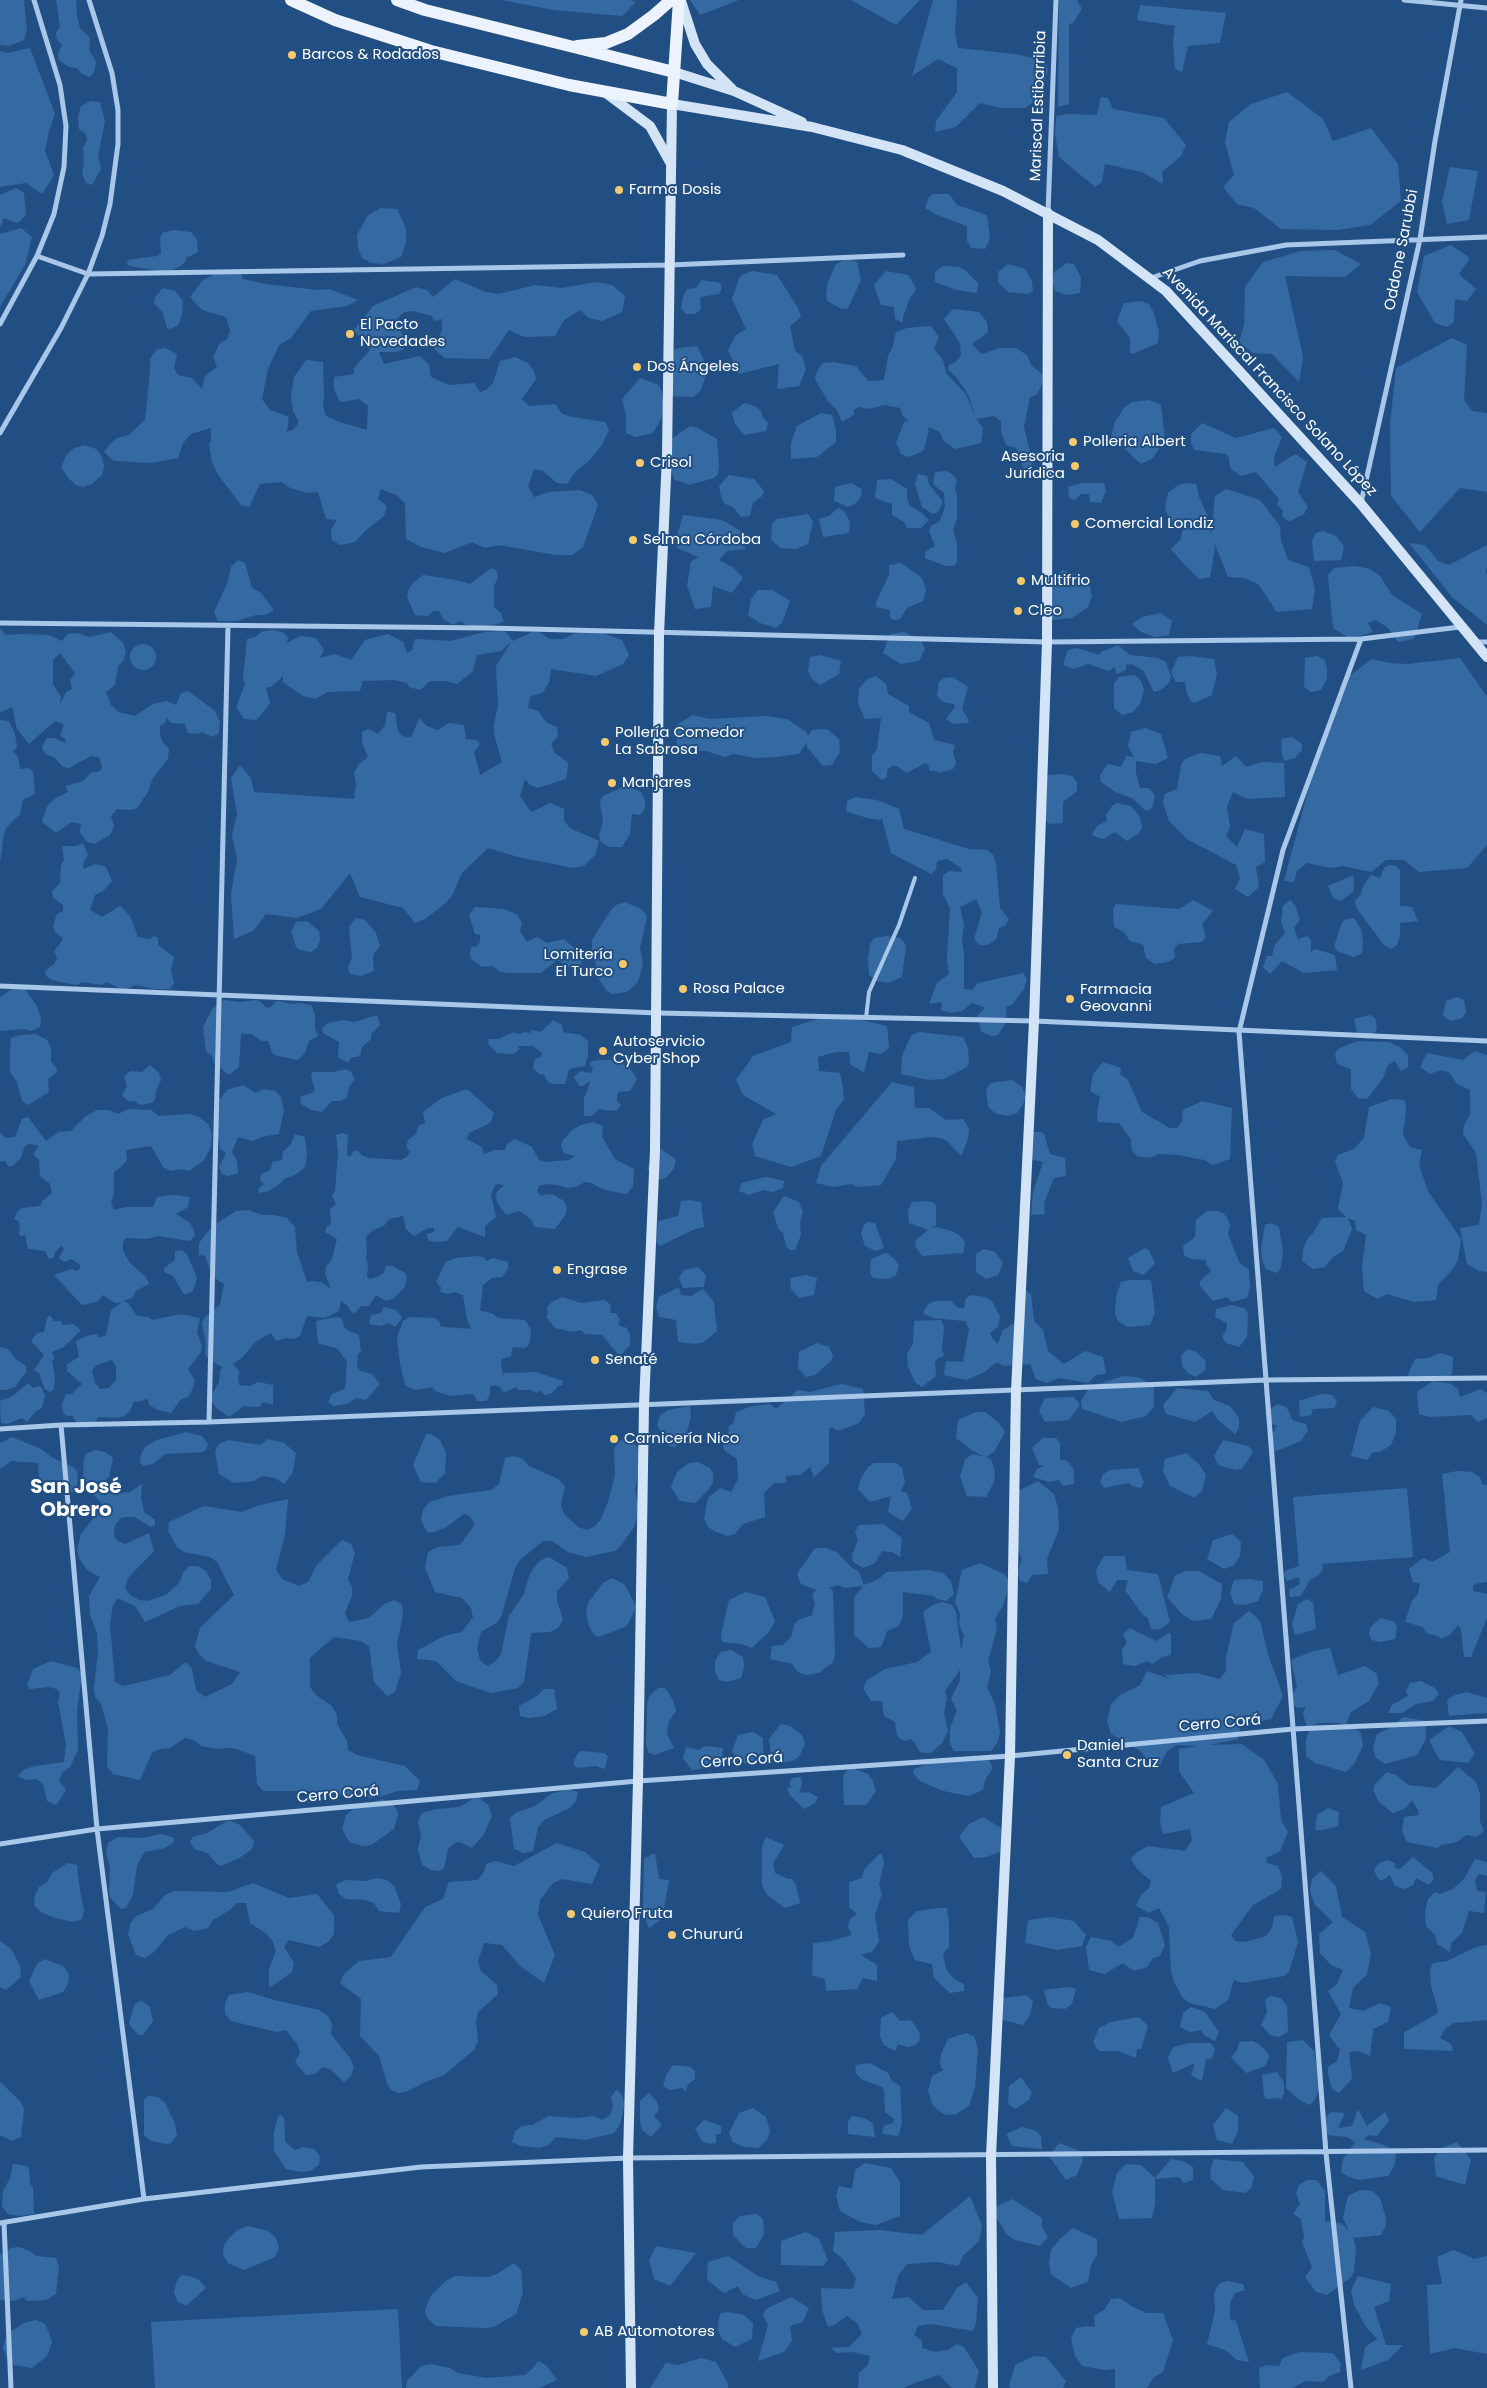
<!DOCTYPE html>
<html>
<head>
<meta charset="utf-8">
<style>
  body { margin:0 }
  canvas { display:block; background:#214f84 }
</style>
</head>
<body>
<canvas width="1487" height="2388"></canvas>
<script>
const g = document.querySelector('canvas').getContext('2d');
g.lineJoin = 'round';
function fill(path, color) { g.fillStyle = color; g.fill(path, 'evenodd'); }
const shape = rows => new Path2D(rows.map(r => 'M' + r).join(''));
function trace(path, color, width, dash) { g.strokeStyle = color; g.lineWidth = width; g.lineCap = dash ? 'butt' : 'round'; g.setLineDash(dash || []); g.stroke(path); }
function write(font, color, halo, rows, align = 'center') {
  g.font = font + ' Poppins,sans-serif'; g.lineWidth = 4; g.setLineDash([]); g.textBaseline = 'middle'; g.strokeStyle = halo; g.fillStyle = color; for (const [text, x, y, turn = 0] of rows) {
    g.save(); g.translate(x, y); g.rotate((+turn || 0) * Math.PI / 180); g.textAlign = isNaN(turn) ? turn : align; if (halo) g.strokeText(text, 0, 0); g.fillText(text, 0, 0); g.restore();
  }
}
fill(shape([
  [0,0,24,0,27,30,24,40,9,46,0,45],
  [56,0,76,0,77,17,80,28,90,38,89,50,96,62,94,72,90,77,82,74,77,68,69,67,59,60,58,54,62,45,57,40,56,33,60,27],
  [501,0,631,0,636,2,622,16,554,10],
  [690,0,739,0,700,15],
  [851,0,920,0,896,25],
  [933,0,957,0,955,34,958,48,1015,54,1045,61,1048,71,1039,98,1025,108,1001,108,980,103,956,127,935,132,936,121,957,92,957,68,938,59,912,76],
  [1059,0,1077,0,1082,9,1073,23,1069,24,1069,104,1058,107],
  [1140,5,1226,13,1220,43,1188,46,1182,72,1175,69,1173,41,1175,26,1137,20],
  [30,48,55,114,49,131,45,151,54,175,42,194,26,183,0,187,0,51,7,53],
  [1287,92,1323,119,1333,141,1371,128,1398,164,1401,201,1370,225,1338,230,1281,229,1254,208,1237,204,1223,187,1234,175,1225,142,1229,122,1251,104],
  [1101,97,1108,98,1113,109,1164,118,1186,145,1181,156,1162,172,1163,184,1142,172,1105,164,1102,182,1095,187,1059,157,1055,134,1056,116,1069,114,1097,115],
  [91,101,100,102,105,121,98,156,101,169,92,185,86,183,82,173,84,164,83,147,87,141,86,134,79,129,78,117,81,106],
  [1450,167,1478,171,1469,220,1447,224,1442,202],
  [16,188,24,193,26,215,18,223,3,218,2,224,0,226,0,195],
  [933,194,949,194,957,205,987,215,990,239,985,249,971,248,967,241,967,226,937,215,925,208,929,197],
  [381,208,397,209,406,228,406,243,401,257,384,264,372,263,362,258,358,248,357,235,368,215],
  [21,228,32,237,25,265,0,307,0,234],
  [174,230,191,232,197,240,198,252,186,258,186,261,182,265,171,271,161,271,130,266,127,264,128,260,157,256,161,253,160,238,162,233],
  [1451,245,1470,258,1459,274,1476,289,1467,301,1455,299,1454,322,1447,327,1435,323,1417,292,1424,256],
  [1335,250,1361,264,1345,277,1285,276,1303,357,1299,382,1272,354,1253,353,1239,342,1244,325,1245,287,1263,262,1301,251],
  [846,259,857,262,861,280,848,308,842,309,827,301,826,294,828,282,836,264],
  [1067,263,1074,264,1081,278,1080,293,1067,295,1055,291,1052,280,1054,272],
  [1008,264,1025,269,1032,281,1033,291,1029,294,1008,292,998,282,998,272],
  [943,266,959,267,966,271,978,283,977,293,957,290,935,282,935,272],
  [223,270,240,271,243,279,265,284,318,290,329,289,358,300,347,306,311,311,291,338,279,345,268,369,262,399,270,410,289,417,287,432,294,429,299,422,293,411,291,398,294,377,306,360,323,362,324,395,323,407,326,416,339,422,367,430,368,406,359,399,340,402,334,389,334,377,354,374,354,368,370,350,354,330,373,306,416,287,427,290,433,297,455,279,486,292,499,294,535,285,562,288,596,282,612,285,625,296,622,312,602,321,589,318,580,310,564,320,555,336,524,337,509,330,489,359,445,358,434,349,442,330,442,319,434,321,432,316,413,311,404,312,396,320,404,339,404,349,396,352,379,352,384,364,420,356,429,365,431,377,449,385,474,383,480,392,486,390,493,383,500,361,515,357,528,363,534,371,536,379,522,399,529,406,555,404,562,414,572,417,605,422,609,430,602,445,588,462,575,472,567,484,557,483,543,471,534,469,528,486,534,497,549,492,580,490,592,495,598,505,583,547,572,555,556,555,499,545,485,548,472,542,445,553,421,547,406,539,405,503,396,495,381,489,378,499,387,506,384,516,366,530,355,542,340,545,332,540,331,530,337,520,326,519,318,492,308,493,290,488,282,482,260,484,249,507,241,505,219,476,212,463,209,443,211,441,211,428,191,434,183,443,178,458,151,463,114,461,104,452,110,444,117,438,129,435,145,420,150,372,150,359,157,349,165,348,177,354,174,368,178,375,192,378,202,389,205,376,217,367,213,357,220,343,227,339,230,331,226,317,202,310,190,297,203,280],
  [752,271,777,275,798,308,801,317,790,326,795,351,802,356,806,369,799,386,777,389,779,364,739,374,728,350,736,335,746,329,732,299,740,276],
  [886,271,908,275,915,286,916,290,910,298,903,317,903,323,895,319,894,307,881,305,874,285],
  [702,280,720,283,722,288,719,294,700,297,701,309,695,314,686,314,681,308,683,297,687,289,696,288],
  [163,288,175,291,183,301,182,316,178,325,171,329,167,328,163,313,154,303,155,297],
  [1141,301,1149,304,1154,313,1159,332,1158,343,1132,354,1130,352,1130,338,1117,321,1124,303],
  [953,309,979,312,987,322,988,332,972,344,979,352,982,354,999,348,1016,348,1027,355,1031,365,1042,374,1043,383,1036,395,1030,397,1024,427,1033,464,1032,469,1023,469,1020,455,1016,448,1006,445,1001,432,1001,421,994,416,976,419,983,428,981,443,955,449,944,441,939,431,927,427,929,430,924,449,921,452,909,457,901,454,896,443,904,422,909,421,903,416,900,408,885,405,869,409,859,407,854,410,854,415,842,422,837,410,828,401,815,379,817,371,823,363,834,362,856,366,868,381,884,380,888,356,893,346,896,332,907,328,931,326,939,337,934,349,943,360,946,373,966,394,975,417,969,396,957,378,948,369,949,365,956,362,961,355,960,343,944,319],
  [1452,338,1467,345,1464,400,1472,411,1487,413,1487,492,1460,488,1420,532,1391,496,1390,425,1396,368],
  [697,346,708,369,701,390,694,397,668,396,669,352,679,348],
  [640,378,659,385,662,392,664,408,661,419,653,433,635,437,626,433,626,416,622,399],
  [1149,400,1161,405,1165,439,1153,458,1141,464,1111,436,1115,422,1124,408,1132,402],
  [744,403,755,406,761,411,762,416,768,423,766,431,744,435,735,424,732,413],
  [821,413,832,415,836,430,836,442,817,457,791,459,791,443,797,426],
  [1202,423,1236,438,1274,428,1282,437,1274,457,1275,467,1295,454,1307,462,1298,492,1308,507,1304,514,1290,521,1286,520,1282,516,1283,511,1277,504,1279,499,1256,472,1241,476,1230,468,1229,458,1226,454,1194,450,1191,443,1191,434],
  [690,426,698,428,717,439,719,465,718,474,714,478,689,485,674,479,667,455,667,442],
  [85,445,96,449,102,457,104,467,102,475,92,484,83,487,76,485,69,479,61,467,66,456,74,448],
  [945,471,951,473,957,480,955,489,957,496,957,519,953,530,957,544,957,562,954,566,946,566,925,558,925,552,935,546,929,531,931,526,940,521,945,507,944,493,933,484,935,472],
  [918,474,927,476,929,484,943,502,938,512,933,514,922,507,915,484],
  [729,475,754,479,764,491,762,496,753,503,750,516,741,517,733,507,725,504,721,497,719,486],
  [891,479,907,489,907,499,910,506,922,513,929,520,921,528,907,528,904,522,892,515,892,504,875,498,877,480],
  [851,483,862,489,861,496,856,503,848,507,834,501,835,487],
  [1081,483,1104,483,1106,491,1101,503,1090,502,1089,494,1081,494,1075,500,1069,498,1068,487],
  [1185,483,1196,484,1199,497,1207,514,1211,535,1215,496,1226,489,1260,500,1280,526,1281,541,1288,560,1309,567,1315,589,1312,609,1277,612,1259,585,1245,578,1228,577,1214,542,1215,548,1210,577,1199,579,1183,563,1171,549,1180,540,1183,528,1172,529,1165,508,1168,493,1178,485],
  [838,508,844,511,850,522,849,533,823,537,819,519,829,516],
  [808,514,813,522,808,544,796,549,781,548,771,540,772,524,777,519],
  [683,515,722,520,746,534,745,549,727,551,719,560,734,568,743,578,732,593,713,586,711,607,695,609,687,586,691,562,698,557,677,548,677,536],
  [1323,531,1336,536,1344,546,1341,560,1314,561,1312,541,1316,533],
  [1409,543,1425,545,1438,561,1449,565,1487,545,1487,568,1485,572,1487,574,1487,625,1452,597],
  [238,560,245,563,252,588,261,593,274,610,266,615,256,615,237,621,218,621,214,612,227,584,231,567],
  [901,563,922,578,926,589,923,601,907,608,900,619,894,620,890,618,890,610,876,607,876,602,889,575,889,565],
  [1355,566,1370,569,1380,576,1392,595,1422,614,1414,639,1398,642,1388,628,1376,620,1368,623,1373,632,1351,639,1333,628,1328,575,1334,568],
  [491,568,496,570,498,577,494,586,494,607,501,613,504,621,498,624,476,627,466,625,461,621,453,625,443,619,439,611,433,611,428,616,415,615,407,597,408,591,412,584,423,575,456,580,470,584],
  [1063,570,1089,581,1092,596,1088,607,1072,618,1052,620,1047,609,1044,589,1054,575],
  [758,590,772,590,790,601,782,623,776,628,760,623,748,615,751,599],
  [1161,613,1172,621,1169,635,1155,637,1141,632,1132,624,1142,617],
  [0,628,5,635,20,634,49,635,62,641,68,634,77,633,89,637,111,632,123,643,126,652,123,661,118,666,115,685,106,692,111,705,118,712,135,716,153,704,166,701,176,705,181,693,188,691,215,711,220,722,219,733,213,737,202,732,197,734,188,733,185,724,171,723,166,717,165,723,160,726,160,734,162,741,169,749,168,759,153,778,148,792,137,808,131,810,117,809,111,816,114,826,110,835,94,844,87,842,80,832,81,824,72,822,56,833,42,822,47,806,56,798,68,792,66,786,83,781,91,773,100,771,102,766,99,757,91,756,69,768,63,767,54,757,45,754,42,747,47,738,54,738,66,743,65,739,60,735,64,725,60,723,55,721,29,744,17,729,12,707,0,713],
  [60,653,75,673,70,680,72,689,66,692,60,704,61,697,53,684,53,660],
  [275,630,284,633,288,638,287,643,300,636,316,638,324,650,320,658,335,654,351,660,365,640,388,634,403,642,407,653,412,650,415,639,451,641,484,632,505,631,513,641,532,632,539,632,550,639,563,639,576,633,602,633,622,640,629,655,623,664,596,676,551,669,549,682,543,692,530,697,528,708,538,711,547,723,557,727,558,736,551,744,555,753,568,763,567,774,566,779,538,788,530,785,525,779,520,796,531,812,550,803,564,809,564,821,570,828,599,841,595,855,584,866,573,868,518,857,488,848,462,873,453,894,446,903,425,919,415,923,403,908,360,897,350,873,321,909,297,918,266,914,253,931,234,939,231,894,237,859,232,835,237,814,231,778,240,765,251,778,254,792,354,799,356,784,354,773,359,764,368,757,362,742,362,732,368,729,378,734,385,725,387,712,395,713,398,731,405,738,412,736,419,718,427,726,438,730,449,723,464,725,466,739,477,740,480,744,474,752,480,775,502,762,494,734,494,724,498,706,496,666,511,642,501,651,477,655,473,671,457,684,445,681,430,681,420,690,409,687,407,683,394,680,363,681,360,691,328,692,315,699,303,696,283,682,283,676,272,686,266,688,270,703,260,716,256,720,244,719,236,707,245,684,243,678,247,639,255,637,263,631],
  [904,632,920,639,925,649,919,661,901,664,883,653,890,634],
  '130 657a13 13 0 1 1 26 0a13 13 0 1 1-26 0Z',
  [1118,645,1130,655,1158,658,1166,662,1171,677,1169,683,1161,690,1154,692,1143,670,1131,664,1126,665,1126,670,1117,674,1114,667,1109,671,1088,664,1074,669,1063,665,1067,651,1072,649,1077,648,1100,655,1101,652],
  [820,655,841,661,839,674,820,685,811,678,808,671,810,657],
  [1190,656,1214,659,1217,674,1212,695,1194,703,1191,701,1187,693,1185,682,1176,682,1171,672,1178,657],
  [1317,656,1324,659,1327,668,1327,679,1321,690,1311,692,1304,687,1305,658],
  [1460,658,1487,697,1487,845,1467,868,1419,872,1404,860,1386,860,1371,872,1343,866,1331,868,1307,863,1297,871,1294,882,1284,881,1317,757,1349,676,1372,659,1390,663,1407,664],
  [1135,675,1141,681,1144,689,1140,704,1133,712,1122,715,1114,708,1114,683,1119,677],
  [876,676,886,684,888,694,909,706,909,712,929,723,934,740,955,745,953,752,956,763,953,769,939,773,937,771,930,771,928,765,925,763,907,773,897,766,892,766,887,770,887,777,882,780,872,771,872,756,877,749,881,718,865,719,858,703,859,689,867,679],
  [953,677,968,687,962,709,969,720,968,723,954,724,946,719,955,707,954,704,943,702,937,696,939,682,944,678],
  [693,715,709,719,765,716,787,719,806,732,808,736,812,730,827,729,839,739,840,752,832,765,823,766,807,747,807,742,799,754,775,757,756,758,733,754,725,757,706,751,676,749,678,724],
  [0,720,9,721,15,734,17,748,13,751,18,757,20,769,27,768,33,771,35,794,23,800,20,814,7,827,4,833,0,863],
  [1145,728,1161,734,1168,758,1156,764,1136,761,1136,773,1140,788,1149,788,1155,795,1152,808,1146,811,1132,798,1117,793,1101,782,1100,775,1108,764,1121,767,1126,756,1134,757,1128,746,1131,732],
  [1292,737,1302,744,1302,750,1295,758,1284,761,1282,754,1281,739],
  [1200,753,1220,756,1222,766,1236,756,1246,767,1261,762,1284,763,1285,797,1248,799,1233,792,1227,807,1230,827,1226,836,1237,847,1245,829,1264,834,1265,862,1256,867,1259,887,1248,897,1235,889,1240,878,1236,865,1187,839,1169,821,1163,803,1165,794,1177,789,1181,765,1185,759],
  [1061,774,1072,776,1077,782,1077,791,1063,802,1063,823,1049,824,1042,815,1047,804,1044,781,1048,775],
  [627,785,641,792,645,801,645,808,640,815,632,814,630,834,622,847,610,847,601,842,599,835,603,821,600,802,603,796],
  [855,797,877,800,899,809,904,829,969,849,987,850,993,855,996,863,1000,908,1009,919,1005,926,999,928,996,939,988,945,979,945,974,939,982,912,976,899,960,907,964,925,962,938,964,955,964,989,972,990,978,983,1023,973,1027,979,1024,989,1012,1005,1006,1007,1007,1021,998,1035,991,1036,981,1031,977,1016,985,1008,981,1006,972,1003,962,1011,951,1013,941,1010,942,1002,929,1004,937,983,949,974,947,958,950,908,943,894,943,875,950,871,962,872,961,868,947,859,937,861,936,869,931,874,891,853,882,818,880,820,867,818,846,811,847,801],
  [1117,803,1131,806,1140,817,1142,827,1139,833,1127,841,1115,832,1104,839,1096,837,1092,834,1097,826,1107,821,1106,815,1112,806],
  [83,843,88,855,84,861,83,869,96,864,106,867,112,881,103,891,95,895,90,910,102,917,120,906,130,916,138,937,150,939,154,936,158,938,158,945,174,957,171,970,174,983,170,989,154,989,136,985,124,990,106,982,102,985,82,982,76,985,52,980,46,976,45,971,54,964,57,958,54,951,62,941,63,938,55,932,53,926,57,914,63,911,63,905,53,898,52,891,60,883,61,866,64,860,62,846,76,846],
  [1389,865,1396,866,1400,870,1400,906,1412,907,1418,921,1400,923,1400,936,1397,945,1391,949,1384,945,1357,909,1355,901,1361,894,1363,886,1371,875,1380,878,1384,868],
  [1351,876,1354,877,1354,891,1341,901,1333,898,1328,886],
  [1193,900,1213,911,1202,924,1206,937,1202,942,1178,944,1174,949,1175,958,1168,962,1155,964,1146,958,1143,945,1130,941,1124,932,1114,927,1113,909,1116,904,1179,909],
  [1290,900,1295,905,1300,920,1294,928,1298,939,1307,936,1311,940,1311,952,1315,949,1335,955,1337,970,1304,973,1282,961,1270,974,1263,967,1267,956,1272,956,1274,946,1285,933,1281,921,1283,906],
  [625,902,643,910,647,917,640,948,643,964,638,982,627,992,612,994,606,990,597,976,596,964,592,954,592,940,610,911,616,905],
  [475,907,503,909,517,914,522,923,520,931,527,942,537,937,547,943,564,939,580,953,582,964,573,970,557,960,541,973,511,973,500,972,493,966,482,967,471,959,470,952,472,946,476,947,480,942,480,935,475,934,469,915],
  [356,918,365,920,376,933,380,946,374,953,373,959,374,971,361,976,350,974,348,967,352,958,349,927],
  [1354,918,1361,929,1363,942,1362,953,1354,957,1339,952,1334,947,1341,925,1344,920],
  [307,921,319,931,320,940,317,948,311,952,300,950,296,947,291,931,296,922],
  [887,936,900,938,906,945,902,977,888,983,877,981,869,975,868,959,870,944,874,938],
  [14,988,25,989,37,1006,41,1018,40,1027,31,1031,24,1029,0,1031,0,997],
  [1457,997,1464,1000,1466,1013,1462,1018,1450,1021,1443,1015,1446,1001],
  [224,1000,240,1002,257,1000,261,1002,266,1008,271,1007,276,1001,280,1001,291,1004,300,1003,311,1005,315,1014,315,1028,318,1036,309,1041,305,1053,298,1060,277,1056,272,1053,268,1041,262,1041,251,1034,241,1034,239,1067,229,1075,214,1063,212,1056,206,1051,203,1027,212,1009],
  [377,1015,380,1025,371,1034,371,1039,361,1048,361,1054,357,1057,352,1057,348,1063,338,1057,339,1042,323,1033,322,1028,328,1023,343,1020,355,1022],
  [1370,1015,1375,1018,1377,1028,1372,1038,1364,1039,1357,1034,1354,1019],
  [824,1017,849,1017,887,1026,889,1048,881,1054,869,1052,864,1073,850,1064,849,1052,836,1052,818,1057,819,1071,840,1073,843,1088,844,1099,836,1110,821,1156,791,1167,755,1156,752,1144,763,1120,776,1114,743,1095,736,1080,753,1056,791,1042,792,1027],
  [553,1020,562,1025,563,1032,581,1035,588,1041,588,1056,585,1066,569,1069,565,1084,554,1084,548,1082,544,1075,539,1074,533,1068,535,1059,541,1057,542,1053,533,1046,518,1046,519,1050,513,1054,497,1053,488,1044,489,1039,499,1039,513,1032,519,1034,525,1032,530,1033,532,1030,541,1032],
  [919,1032,963,1037,968,1048,969,1063,967,1067,944,1079,929,1080,901,1074,902,1056,908,1042,912,1035],
  [36,1034,47,1040,51,1048,51,1061,57,1069,56,1073,48,1079,49,1092,28,1105,22,1101,17,1082,10,1072,10,1050,11,1038,20,1035],
  [1357,1041,1389,1042,1401,1048,1408,1055,1408,1067,1401,1071,1395,1061,1388,1065,1383,1078,1367,1099,1358,1098,1351,1089,1351,1069,1337,1064,1335,1055,1338,1049],
  [1475,1051,1487,1055,1487,1272,1479,1271,1467,1264,1460,1228,1479,1225,1482,1204,1476,1153,1463,1134,1464,1125,1470,1115,1470,1090,1456,1083,1450,1073,1441,1070,1430,1074,1420,1067,1427,1053,1463,1060],
  [600,1060,616,1060,629,1067,637,1079,630,1091,619,1092,617,1095,617,1101,621,1105,618,1109,614,1111,599,1109,592,1116,584,1116,584,1098,590,1083,588,1082,583,1086,579,1086,574,1077,580,1071,591,1073,593,1068,589,1064,592,1061],
  [1103,1062,1121,1068,1120,1074,1128,1080,1142,1112,1170,1128,1177,1128,1182,1122,1183,1110,1202,1101,1232,1108,1230,1159,1213,1165,1204,1160,1178,1155,1158,1154,1150,1158,1137,1156,1132,1151,1131,1139,1119,1123,1098,1122,1097,1114,1100,1097,1090,1091,1093,1074],
  [150,1065,159,1073,161,1080,156,1091,155,1099,152,1103,140,1105,134,1101,128,1101,122,1095,127,1086,124,1076,131,1071,142,1072],
  [346,1069,351,1072,355,1079,349,1087,347,1098,340,1101,332,1101,322,1112,312,1110,301,1104,300,1097,312,1093,315,1090,311,1077,312,1072,334,1072],
  [1012,1080,1022,1087,1026,1097,1022,1106,1017,1113,1007,1116,995,1113,988,1107,986,1089,991,1083],
  [892,1082,914,1087,915,1108,929,1108,946,1120,963,1119,969,1128,968,1139,961,1156,947,1141,941,1138,932,1137,897,1141,896,1159,881,1185,857,1187,851,1184,834,1187,816,1183,821,1166],
  [243,1085,256,1093,264,1089,275,1091,281,1097,284,1110,279,1134,261,1137,253,1141,238,1137,232,1152,237,1161,238,1173,228,1176,222,1174,219,1167,226,1153,220,1149,219,1142,216,1139,217,1103,227,1090],
  [467,1089,494,1113,490,1123,469,1133,467,1139,482,1147,484,1154,494,1150,505,1150,507,1144,515,1139,532,1147,539,1160,545,1162,569,1160,575,1156,564,1153,561,1146,563,1140,572,1130,581,1125,593,1122,603,1126,602,1137,615,1159,634,1169,633,1186,627,1194,610,1191,598,1187,592,1183,585,1182,576,1187,567,1188,558,1185,546,1184,539,1186,537,1191,541,1196,545,1194,554,1195,564,1201,567,1208,566,1214,555,1229,535,1227,531,1219,519,1211,506,1215,497,1202,496,1193,504,1185,498,1184,495,1185,491,1195,496,1217,485,1226,485,1237,458,1227,447,1241,434,1242,428,1240,427,1234,434,1232,434,1228,428,1228,414,1236,406,1229,403,1216,389,1219,384,1226,373,1230,366,1237,367,1251,366,1259,368,1265,367,1277,370,1279,377,1277,384,1273,386,1266,392,1266,405,1273,407,1277,405,1287,393,1299,386,1301,376,1295,369,1306,361,1306,355,1313,351,1312,348,1306,341,1301,339,1311,325,1318,307,1316,300,1336,294,1339,286,1338,276,1341,271,1333,255,1342,242,1358,233,1364,240,1372,238,1375,239,1385,250,1386,258,1382,273,1385,273,1405,263,1402,259,1407,244,1406,229,1417,216,1408,210,1398,219,1382,220,1371,223,1367,210,1361,205,1354,206,1343,202,1324,204,1318,220,1305,224,1284,213,1277,205,1256,199,1255,199,1243,206,1234,214,1225,236,1211,249,1210,261,1215,274,1215,287,1218,295,1227,297,1252,307,1282,313,1281,323,1283,331,1289,325,1273,326,1267,332,1259,337,1239,325,1232,327,1226,331,1224,330,1209,336,1204,332,1196,335,1191,338,1153,336,1135,342,1133,348,1135,347,1155,350,1157,353,1152,357,1150,363,1156,370,1158,401,1160,407,1157,410,1151,406,1147,408,1140,416,1134,419,1125,425,1124,423,1112,442,1098],
  [1392,1099,1405,1100,1406,1111,1403,1135,1410,1147,1422,1150,1419,1165,1428,1191,1461,1239,1458,1260,1453,1269,1438,1285,1436,1300,1414,1302,1387,1294,1377,1299,1364,1291,1362,1267,1366,1235,1356,1230,1355,1221,1348,1218,1352,1229,1343,1251,1333,1257,1325,1267,1313,1269,1302,1261,1303,1249,1308,1238,1314,1232,1322,1218,1346,1217,1338,1209,1343,1183,1335,1162,1338,1155,1354,1149,1364,1138,1369,1107],
  [128,1109,151,1110,159,1116,189,1114,199,1117,208,1124,212,1134,211,1147,204,1160,189,1171,180,1169,171,1171,163,1167,151,1146,126,1150,127,1160,121,1167,114,1172,114,1194,111,1203,114,1210,127,1207,153,1207,157,1197,174,1195,190,1197,188,1207,176,1214,190,1223,193,1228,195,1235,190,1241,158,1236,147,1239,126,1238,123,1242,123,1251,130,1263,146,1277,149,1284,136,1291,132,1298,123,1301,128,1303,137,1316,148,1317,153,1320,180,1314,200,1318,197,1332,202,1347,201,1352,188,1369,195,1381,193,1388,188,1397,181,1399,171,1413,158,1410,149,1405,148,1399,143,1400,138,1402,134,1401,130,1411,124,1416,118,1418,98,1417,95,1424,87,1428,78,1426,73,1416,67,1416,63,1413,62,1404,66,1394,72,1394,82,1384,67,1371,67,1364,79,1357,76,1341,86,1336,97,1334,98,1338,106,1335,111,1310,122,1302,115,1303,103,1295,97,1302,82,1305,54,1275,72,1269,77,1271,80,1268,80,1265,71,1259,64,1262,59,1258,64,1248,61,1246,55,1252,54,1257,49,1259,45,1251,28,1249,25,1235,21,1236,19,1234,20,1225,19,1221,14,1219,18,1211,22,1208,40,1206,42,1201,52,1193,50,1184,40,1176,39,1160,33,1154,39,1146,29,1144,25,1146,21,1158,11,1167,8,1166,5,1161,0,1161,0,1133,6,1138,15,1137,22,1119,28,1117,46,1141,59,1132,71,1131,86,1116,97,1110,109,1110,118,1114],
  [112,1360,116,1366,116,1380,109,1388,100,1389,95,1383,92,1370,97,1365],
  [1033,1132,1041,1132,1044,1134,1050,1154,1065,1158,1066,1176,1054,1178,1044,1203,1045,1214,1031,1215,1033,1192,1043,1162,1031,1159],
  [295,1134,305,1137,307,1154,305,1167,295,1175,284,1179,282,1182,269,1191,259,1193,258,1189,264,1184,260,1180,261,1174,270,1170,273,1162,282,1160,283,1152,291,1144],
  [661,1149,676,1159,674,1168,667,1177,660,1180,647,1169,655,1150],
  [766,1177,784,1181,783,1188,773,1192,763,1190,749,1195,739,1191,741,1183],
  [784,1196,799,1202,803,1212,800,1222,801,1235,795,1250,790,1250,786,1246,783,1233,778,1228,773,1212],
  [690,1200,701,1202,704,1227,695,1229,660,1246,656,1242,658,1221,678,1216,681,1201],
  [926,1201,933,1202,936,1206,936,1225,930,1229,936,1227,952,1231,959,1235,965,1242,963,1253,922,1256,915,1246,916,1240,928,1230,909,1223,908,1211,912,1202],
  [1207,1211,1218,1211,1224,1214,1228,1219,1230,1226,1228,1234,1239,1262,1249,1270,1250,1288,1247,1298,1232,1302,1227,1297,1213,1301,1200,1286,1200,1281,1211,1271,1206,1265,1206,1260,1191,1259,1184,1255,1183,1246,1195,1237,1196,1220],
  [867,1222,875,1223,884,1248,876,1251,865,1246,861,1234,864,1225],
  [1272,1223,1279,1227,1283,1252,1281,1267,1277,1273,1266,1269,1262,1260,1261,1247,1265,1225],
  [1145,1248,1149,1250,1155,1263,1144,1275,1133,1271,1128,1258],
  [984,1249,995,1252,1003,1263,998,1275,986,1279,976,1272,976,1254],
  [182,1250,187,1254,197,1278,193,1291,186,1294,183,1293,173,1276,164,1272,164,1268,175,1260,175,1251],
  [886,1253,894,1258,899,1266,896,1275,888,1279,873,1278,870,1273,871,1259],
  [476,1256,483,1257,487,1261,493,1258,508,1262,508,1269,502,1277,492,1278,483,1285,480,1311,492,1313,498,1318,525,1320,531,1329,530,1341,528,1346,525,1348,513,1347,511,1356,502,1359,501,1363,503,1376,505,1373,536,1372,563,1381,563,1385,558,1386,552,1393,545,1395,540,1390,536,1393,531,1390,519,1390,516,1387,504,1393,500,1387,495,1385,490,1387,490,1395,486,1401,477,1401,474,1395,471,1394,451,1396,435,1391,433,1387,415,1390,405,1385,400,1364,397,1337,403,1321,410,1317,435,1318,440,1322,440,1326,445,1327,471,1329,467,1319,463,1295,454,1292,448,1294,440,1292,441,1287,436,1282,446,1262,456,1258],
  [698,1267,706,1275,704,1287,683,1288,679,1278,684,1270],
  [806,1275,817,1278,814,1295,799,1298,791,1289,790,1278],
  [1130,1280,1151,1280,1155,1313,1150,1325,1128,1327,1119,1322,1115,1315,1116,1297,1121,1282],
  [679,1287,681,1295,691,1296,703,1289,714,1302,717,1331,704,1342,695,1344,678,1342,676,1320,659,1317,656,1307,659,1297],
  [1026,1290,1031,1294,1034,1321,1043,1330,1048,1351,1064,1364,1085,1351,1103,1357,1106,1374,1096,1375,1088,1383,1059,1378,1047,1383,1036,1379,1030,1364,1003,1366,997,1362,983,1373,966,1380,944,1375,946,1361,963,1362,969,1329,965,1321,933,1318,923,1313,928,1304,936,1301,951,1301,958,1308,964,1308,966,1298,972,1295,985,1297,992,1301,1000,1317,998,1327,990,1333,992,1338,998,1344,1003,1330,1019,1320,1015,1305,1019,1294],
  [562,1297,581,1303,605,1300,611,1305,610,1313,616,1313,620,1320,618,1325,627,1328,630,1335,630,1345,622,1354,618,1354,602,1335,585,1334,581,1330,573,1332,555,1328,546,1317,548,1314,547,1307,552,1302],
  [1231,1305,1245,1308,1248,1314,1247,1337,1239,1347,1226,1343,1222,1337,1227,1328,1227,1323,1215,1317,1216,1309],
  [384,1307,396,1310,402,1317,401,1320,395,1327,388,1323,381,1326,369,1324,371,1315,381,1313],
  [50,1315,54,1321,61,1321,63,1325,73,1324,81,1330,64,1347,52,1352,55,1358,52,1361,55,1377,54,1389,50,1392,45,1389,39,1373,34,1370,44,1355,31,1341,37,1333,44,1332,47,1318],
  [338,1317,342,1319,344,1327,349,1331,359,1335,361,1352,358,1354,357,1367,361,1371,372,1374,380,1384,366,1400,357,1398,347,1404,333,1406,328,1402,332,1394,345,1389,347,1362,338,1349,318,1343,316,1322,319,1320],
  [941,1320,944,1327,942,1349,944,1356,939,1358,935,1362,936,1376,922,1387,915,1382,908,1367,907,1354,913,1344,914,1321],
  [817,1343,829,1347,833,1356,831,1361,815,1375,806,1377,798,1368,799,1352],
  [0,1347,8,1349,16,1359,26,1366,26,1372,15,1387,5,1390,0,1390],
  [1187,1349,1195,1351,1206,1361,1205,1370,1196,1377,1189,1374,1182,1366,1181,1356],
  [1440,1353,1453,1357,1452,1374,1443,1379,1429,1379,1417,1382,1407,1380,1409,1372,1415,1359,1428,1358],
  [1123,1376,1137,1377,1154,1385,1154,1407,1146,1416,1122,1422,1082,1409,1081,1401,1089,1387],
  [1433,1381,1449,1383,1458,1389,1460,1397,1481,1389,1487,1393,1487,1418,1478,1422,1471,1415,1429,1417,1419,1414,1417,1392],
  [28,1383,33,1388,39,1386,42,1388,45,1396,42,1408,36,1411,27,1422,22,1418,8,1424,1,1423,0,1401,13,1396],
  [842,1384,863,1389,865,1414,859,1423,838,1431,831,1427,829,1429,829,1463,814,1477,810,1467,800,1475,786,1476,786,1483,774,1483,764,1493,765,1517,743,1524,735,1534,728,1536,716,1532,708,1527,704,1518,708,1498,720,1488,731,1492,738,1479,737,1459,724,1450,723,1443,729,1431,728,1427,734,1422,736,1412,752,1406,770,1404,776,1409,798,1390,810,1392],
  [1177,1388,1208,1391,1214,1400,1230,1406,1239,1418,1239,1428,1235,1434,1218,1420,1212,1411,1195,1422,1166,1414,1163,1405],
  [1321,1394,1332,1395,1335,1399,1337,1402,1334,1408,1313,1409,1311,1415,1300,1417,1299,1401],
  [1074,1397,1080,1405,1069,1420,1045,1422,1039,1411,1045,1398],
  [1278,1404,1286,1407,1290,1413,1292,1420,1306,1424,1308,1430,1301,1441,1271,1453,1270,1438,1277,1425,1269,1424,1265,1412],
  [690,1406,691,1417,687,1432,675,1447,668,1446,657,1425,660,1415,668,1410],
  [1373,1407,1389,1411,1396,1419,1396,1433,1391,1445,1380,1452,1373,1452,1367,1460,1351,1456,1360,1421],
  [976,1412,985,1412,998,1422,1005,1432,994,1452,986,1457,991,1459,995,1472,994,1482,986,1497,967,1496,960,1477,965,1459,973,1454,985,1457,973,1451,956,1438,958,1420],
  [186,1432,202,1436,208,1444,207,1448,203,1452,165,1454,153,1464,143,1466,140,1462,141,1454,146,1446,157,1440],
  [426,1434,431,1434,440,1440,446,1453,445,1473,435,1483,421,1482,413,1465],
  [12,1437,41,1449,53,1458,73,1467,77,1471,78,1480,75,1493,44,1486,39,1478,38,1463,11,1461,0,1469,0,1443],
  [1043,1438,1056,1438,1060,1443,1060,1459,1067,1461,1074,1470,1074,1484,1063,1486,1059,1480,1049,1482,1033,1477,1037,1469,1044,1466,1039,1465,1032,1448],
  [268,1439,284,1443,296,1453,293,1472,284,1484,275,1478,262,1476,254,1481,234,1483,219,1474,215,1452,219,1444,229,1440,260,1445],
  [628,1439,636,1445,641,1453,635,1491,640,1509,634,1527,623,1543,615,1551,586,1557,568,1552,552,1541,543,1541,520,1560,515,1568,502,1614,498,1622,481,1632,477,1649,480,1660,487,1666,495,1662,501,1654,509,1616,524,1594,529,1576,534,1567,541,1560,549,1557,567,1568,569,1578,557,1591,557,1600,563,1620,558,1628,550,1632,531,1633,524,1682,518,1688,491,1693,456,1681,436,1661,417,1659,418,1650,444,1636,462,1632,473,1617,471,1608,462,1598,435,1592,425,1567,428,1552,437,1547,460,1545,473,1527,474,1522,468,1515,464,1514,445,1528,431,1533,427,1532,421,1520,423,1510,429,1502,448,1496,491,1490,499,1484,505,1458,514,1456,523,1459,529,1466,558,1479,565,1486,561,1505,564,1514,578,1527,587,1530,595,1526,601,1519,608,1502,615,1475,614,1449,618,1441],
  [1223,1440,1248,1446,1253,1452,1242,1469,1236,1470,1218,1465,1214,1456],
  [95,1450,105,1452,113,1458,109,1477,105,1480,104,1484,107,1488,120,1493,130,1492,142,1484,141,1498,144,1512,155,1520,155,1525,151,1527,135,1517,126,1517,121,1518,115,1525,114,1535,116,1540,125,1544,149,1533,154,1551,128,1578,125,1587,130,1595,139,1600,148,1601,166,1595,180,1582,183,1573,189,1566,198,1566,206,1571,211,1580,211,1589,198,1604,180,1606,145,1622,135,1606,118,1598,113,1605,110,1624,115,1682,123,1686,170,1675,186,1662,192,1669,196,1690,205,1697,232,1684,240,1672,206,1661,199,1654,195,1646,200,1628,234,1595,217,1562,210,1557,184,1552,177,1547,168,1531,169,1522,204,1506,242,1512,260,1505,288,1499,285,1534,276,1570,282,1579,299,1586,308,1582,316,1566,342,1540,351,1544,355,1553,348,1579,352,1587,352,1596,345,1613,349,1622,369,1618,384,1604,394,1600,402,1605,403,1615,397,1644,401,1673,395,1692,387,1696,374,1682,369,1646,361,1641,334,1637,310,1658,310,1687,316,1695,332,1706,337,1715,337,1724,347,1741,348,1750,357,1755,405,1766,420,1781,417,1790,397,1791,380,1797,370,1798,355,1790,348,1796,318,1791,263,1791,257,1784,255,1756,237,1749,227,1748,218,1749,201,1746,194,1740,185,1738,170,1748,160,1749,152,1753,140,1780,113,1774,107,1766,108,1728,101,1704,95,1697,94,1688,98,1651,97,1633,90,1615,89,1596,100,1577,87,1570,79,1558,77,1550,81,1534,99,1511,101,1502,91,1493,83,1475,84,1459,86,1454],
  [1186,1453,1198,1463,1206,1475,1202,1491,1194,1498,1170,1486,1163,1471,1165,1459],
  [698,1462,710,1468,713,1474,713,1482,708,1490,695,1503,680,1501,671,1487,677,1472,689,1463],
  [874,1463,896,1463,902,1468,905,1482,901,1491,907,1493,912,1509,903,1521,888,1512,891,1496,870,1502,858,1489,861,1478,868,1467],
  [1138,1468,1144,1482,1141,1488,1132,1486,1129,1483,1104,1488,1100,1482,1103,1474,1111,1470],
  [1457,1471,1472,1472,1480,1477,1482,1484,1487,1485,1487,1582,1475,1584,1473,1586,1473,1591,1487,1594,1487,1618,1471,1657,1464,1657,1461,1630,1458,1625,1450,1635,1441,1639,1438,1636,1426,1633,1423,1627,1405,1622,1412,1601,1418,1594,1420,1583,1413,1582,1409,1569,1423,1558,1432,1562,1450,1552,1442,1474],
  [1038,1481,1054,1494,1058,1508,1059,1529,1047,1559,1048,1574,1032,1575,1027,1583,1020,1581,1018,1572,1022,1558,1013,1541,1016,1492],
  [1407,1488,1413,1557,1322,1564,1323,1569,1319,1575,1310,1580,1301,1596,1290,1597,1289,1590,1300,1584,1299,1577,1287,1581,1284,1576,1285,1571,1299,1566,1293,1497],
  [883,1524,902,1538,900,1557,892,1552,882,1551,875,1563,863,1568,853,1562,852,1555,858,1540,855,1532,859,1525],
  [1232,1534,1241,1542,1240,1556,1234,1565,1224,1569,1207,1559,1213,1540],
  [815,1548,826,1548,837,1552,851,1567,859,1572,864,1585,877,1580,887,1572,929,1570,943,1573,951,1581,954,1594,946,1601,936,1599,934,1596,903,1592,903,1616,899,1626,887,1631,881,1647,869,1648,854,1635,854,1598,863,1586,845,1588,838,1585,829,1588,833,1591,835,1655,833,1662,819,1673,806,1675,798,1672,792,1664,770,1659,772,1646,783,1645,791,1637,794,1625,798,1620,812,1615,815,1603,812,1594,817,1590,801,1584,797,1574],
  [1104,1556,1125,1556,1127,1570,1158,1574,1170,1622,1159,1630,1151,1629,1148,1618,1142,1614,1125,1590,1128,1580,1117,1580,1110,1592,1098,1582,1096,1570],
  [980,1563,1004,1574,1010,1582,1003,1606,995,1619,997,1629,988,1661,991,1671,987,1688,995,1704,1000,1733,997,1743,991,1751,954,1751,950,1744,950,1728,957,1710,951,1699,960,1680,960,1670,945,1691,947,1698,944,1713,948,1731,942,1743,931,1753,924,1753,919,1751,915,1743,911,1739,904,1741,897,1736,895,1722,884,1716,882,1701,871,1701,863,1688,867,1680,885,1669,917,1662,931,1652,923,1612,933,1605,942,1602,952,1605,956,1612,961,1650,964,1636,959,1624,960,1614,955,1602,962,1570],
  [1185,1571,1199,1571,1222,1584,1221,1599,1211,1619,1193,1621,1181,1613,1167,1597,1175,1576],
  [612,1578,625,1585,635,1605,635,1610,627,1626,599,1637,594,1635,589,1626,586,1613,588,1603,603,1583],
  [1250,1579,1263,1581,1263,1590,1258,1601,1245,1605,1234,1604,1230,1593,1234,1580],
  [746,1592,765,1597,775,1621,769,1632,752,1648,742,1644,722,1642,721,1635,729,1600],
  [1307,1599,1313,1602,1316,1629,1295,1635,1292,1624,1298,1604],
  [1249,1611,1260,1621,1268,1654,1283,1696,1271,1719,1253,1723,1239,1718,1240,1728,1238,1739,1209,1745,1242,1744,1264,1760,1278,1784,1281,1820,1288,1832,1280,1851,1266,1858,1267,1863,1278,1866,1282,1877,1281,1889,1253,1905,1231,1935,1235,1941,1244,1942,1266,1936,1272,1928,1274,1916,1284,1915,1292,1917,1298,1942,1289,1972,1284,1976,1242,1983,1234,1980,1228,2000,1215,2009,1190,2003,1183,1998,1174,1982,1171,1971,1169,1927,1159,1908,1149,1913,1136,1906,1141,1895,1149,1888,1151,1881,1137,1869,1131,1859,1137,1852,1148,1846,1185,1851,1192,1840,1190,1829,1163,1834,1160,1822,1161,1807,1194,1793,1179,1771,1179,1749,1197,1746,1177,1745,1167,1751,1160,1765,1152,1764,1139,1750,1111,1734,1107,1721,1111,1704,1120,1695,1140,1685,1147,1671,1170,1679,1163,1674,1169,1675,1196,1673,1220,1679,1226,1671,1226,1657,1234,1623],
  [1380,1618,1395,1622,1397,1627,1395,1639,1380,1642,1372,1640,1369,1634,1370,1628],
  [1130,1628,1156,1641,1169,1633,1171,1635,1171,1655,1162,1657,1153,1664,1147,1661,1135,1666,1123,1664,1122,1650,1127,1642,1123,1634],
  [1330,1648,1338,1675,1365,1666,1377,1674,1379,1683,1369,1701,1351,1712,1346,1725,1351,1726,1361,1733,1363,1746,1354,1764,1346,1772,1315,1763,1306,1756,1306,1740,1310,1728,1345,1725,1339,1723,1319,1723,1307,1728,1303,1713,1306,1707,1297,1708,1290,1700,1297,1686,1291,1660,1313,1651],
  [731,1650,743,1657,744,1667,741,1678,727,1682,719,1680,715,1672,715,1661,721,1652],
  [51,1661,77,1668,82,1674,77,1711,78,1750,70,1767,62,1773,59,1781,66,1790,56,1805,47,1801,43,1784,36,1779,26,1780,18,1776,25,1769,35,1766,64,1762,66,1744,58,1702,60,1693,57,1689,48,1687,30,1689,27,1685,33,1669],
  [1421,1681,1435,1688,1439,1694,1433,1701,1416,1704,1402,1713,1388,1713,1392,1705,1408,1696,1406,1691,1410,1683],
  [658,1688,665,1688,673,1700,676,1711,669,1721,667,1734,674,1748,655,1755,649,1753,646,1745,647,1704,649,1697],
  [544,1689,554,1689,557,1709,544,1716,529,1718,520,1716,519,1706,537,1696],
  [1467,1692,1487,1698,1487,1713,1449,1716,1447,1700,1455,1695],
  [1403,1717,1426,1721,1426,1739,1417,1755,1385,1764,1376,1758,1373,1749,1377,1734,1392,1727],
  [781,1724,790,1726,802,1735,805,1744,800,1755,795,1760,788,1762,781,1762,771,1755,769,1739],
  [1449,1726,1462,1732,1475,1754,1468,1763,1440,1760,1435,1752,1429,1740],
  [753,1732,763,1738,764,1761,750,1765,738,1761,732,1751,738,1735],
  [705,1746,723,1748,722,1763,714,1767,692,1770,683,1758,686,1747,699,1750],
  [583,1751,604,1753,608,1756,605,1769,596,1766,577,1768,574,1765,574,1760,579,1752],
  [956,1759,989,1760,993,1768,985,1780,983,1790,969,1796,943,1791,920,1781,913,1773,914,1769,939,1760],
  [849,1767,868,1774,873,1781,876,1791,866,1805,844,1805,843,1776],
  [1458,1767,1476,1782,1480,1794,1480,1821,1484,1831,1476,1837,1466,1835,1457,1842,1441,1845,1438,1848,1407,1842,1402,1831,1404,1817,1419,1815,1418,1810,1412,1800,1406,1808,1393,1813,1379,1802,1373,1790,1375,1784,1387,1772,1396,1775,1408,1785,1436,1788],
  [801,1777,802,1784,799,1792,803,1793,809,1792,818,1797,815,1803,804,1809,789,1794,787,1788,792,1787,789,1784,792,1778],
  [568,1789,578,1792,576,1801,570,1808,544,1820,538,1827,533,1851,524,1853,514,1849,510,1818,517,1812,535,1806,551,1794],
  [477,1796,488,1805,492,1816,484,1834,472,1848,460,1842,455,1843,448,1849,444,1868,439,1871,431,1870,422,1865,418,1849,421,1835,418,1822,422,1813,437,1809,460,1807],
  [382,1799,391,1802,397,1810,398,1815,394,1829,371,1845,362,1846,349,1842,342,1829,346,1815,353,1809],
  [1328,1808,1339,1812,1338,1826,1323,1830,1315,1830,1317,1815],
  [983,1817,1001,1828,1001,1851,987,1857,974,1858,959,1837,969,1824],
  [227,1821,231,1821,240,1825,254,1841,253,1847,250,1851,239,1858,221,1866,217,1864,207,1853,194,1849,190,1841,193,1837,207,1833],
  [161,1834,174,1838,173,1843,165,1848,145,1852,142,1856,137,1865,133,1895,126,1908,121,1909,110,1897,109,1893,110,1867,106,1853,108,1843,118,1837,142,1838],
  [766,1837,784,1845,773,1864,775,1873,788,1879,792,1879,796,1885,800,1903,785,1908,767,1895,762,1885,762,1847],
  [557,1843,585,1852,600,1865,592,1884,562,1879,553,1883,540,1900,538,1915,555,1955,544,1983,520,1966,502,1945,484,1943,478,1961,481,1971,497,1985,498,1994,478,2012,476,2021,478,2041,474,2050,444,2075,425,2082,408,2091,399,2093,391,2090,387,2083,379,2056,360,2036,361,1999,340,1983,344,1974,359,1961,391,1957,425,1907,443,1899,449,1882,478,1880,484,1872,486,1864,495,1861,514,1866],
  [655,1853,659,1879,669,1880,662,1919,649,1928,643,1914,644,1859],
  [879,1854,882,1854,884,1863,879,1884,882,1894,875,1915,879,1941,873,1951,861,1955,877,1965,877,1981,863,1978,857,1989,826,1991,825,1979,812,1975,813,1943,831,1941,852,1935,848,1927,850,1919,857,1914,849,1907,849,1882,862,1878,864,1870],
  [1413,1857,1433,1874,1433,1880,1429,1885,1416,1878,1413,1885,1404,1889,1395,1886,1390,1875,1381,1881,1377,1877,1374,1870,1378,1864,1387,1860,1395,1863,1395,1868,1400,1869],
  [1475,1859,1487,1862,1487,1876,1479,1874,1475,1880,1477,1891,1486,1892,1484,1913,1469,1911,1462,1933,1451,1943,1450,1952,1437,1944,1436,1936,1426,1926,1425,1911,1428,1899,1435,1892,1440,1894,1453,1889,1464,1879],
  [68,1863,77,1865,80,1891,84,1910,82,1919,73,1922,52,1917,41,1912,34,1905,35,1895,39,1887,47,1882,52,1873],
  [1321,1871,1336,1886,1342,1917,1365,1932,1371,1954,1367,1974,1353,1988,1349,2008,1364,2011,1380,2003,1391,2007,1388,2022,1373,2029,1370,2056,1358,2051,1349,2052,1352,2079,1339,2093,1332,2089,1328,2074,1328,2067,1337,2061,1340,2050,1329,2035,1341,2014,1328,1991,1337,1984,1343,1970,1331,1965,1320,1953,1319,1934,1333,1922,1315,1905,1310,1891,1312,1879],
  [377,1878,387,1880,394,1886,401,1904,399,1913,379,1911,374,1903,365,1900,346,1899,339,1894,336,1885,345,1880,365,1881],
  [253,1883,289,1898,317,1894,334,1915,334,1934,328,1942,319,1947,289,1940,284,1947,294,1963,292,1972,269,1988,269,1969,276,1951,273,1942,267,1934,250,1923,246,1903,237,1903,230,1910,213,1920,208,1928,194,1931,185,1927,168,1935,154,1952,145,1958,136,1955,128,1934,130,1924,136,1916,153,1909,165,1895,175,1891,228,1892],
  [940,1908,947,1908,949,1923,949,1947,943,1954,946,1969,954,1979,964,1984,964,1991,950,1993,934,1978,932,1964,915,1960,909,1946,908,1920,917,1911],
  [1051,1917,1074,1921,1086,1935,1082,1946,1057,1950,1025,1943,1028,1920],
  [1140,1917,1148,1917,1158,1923,1165,1945,1160,1956,1153,1958,1147,1967,1134,1971,1123,1963,1104,1974,1089,1970,1086,1947,1091,1937,1112,1941,1118,1947,1133,1938],
  [0,1941,11,1949,20,1966,21,1977,6,1990,0,1987],
  [1487,1945,1487,2020,1454,2023,1446,2028,1440,2038,1451,2044,1453,2051,1404,2049,1404,2032,1437,2014,1438,2010,1431,1986,1430,1970,1433,1963,1447,1961,1476,1947],
  [45,1959,63,1966,69,1974,68,1984,63,1992,39,2000,29,1981,37,1964],
  [1068,1987,1076,1989,1072,2004,1065,2009,1051,2008,1047,2003,1044,1990],
  [248,1992,278,2001,319,2010,328,2016,332,2024,331,2034,350,2058,354,2067,351,2076,344,2082,330,2069,322,2067,315,2074,306,2075,295,2062,300,2053,297,2044,286,2030,277,2032,231,2021,225,2014,225,2004,229,1995],
  [1026,1995,1033,2001,1030,2015,1023,2025,999,2019,1003,1998],
  [1270,1996,1281,1998,1287,2006,1288,2032,1279,2037,1270,2035,1261,2025,1267,2012,1265,2000],
  [142,2001,150,2007,153,2021,143,2035,138,2035,129,2024,134,2006,137,2002],
  [1191,2007,1205,2012,1216,2028,1219,2032,1215,2041,1204,2035,1201,2030,1190,2032,1180,2027,1183,2013],
  [892,2012,900,2021,910,2020,914,2024,920,2034,919,2041,915,2045,907,2047,898,2044,895,2051,884,2045,880,2036,881,2018],
  [1139,2017,1148,2026,1141,2049,1137,2049,1136,2058,1118,2051,1099,2051,1093,2042,1099,2028,1111,2022],
  [966,2033,974,2036,978,2049,975,2088,969,2106,956,2114,945,2115,933,2106,928,2091,932,2076,944,2070,942,2069,940,2064,941,2054,948,2039],
  [1303,2040,1314,2051,1321,2086,1315,2099,1310,2105,1299,2100,1286,2088,1287,2042],
  [1252,2041,1259,2044,1268,2053,1269,2057,1265,2066,1246,2073,1231,2057,1237,2050,1239,2042],
  [1190,2043,1211,2043,1215,2050,1211,2059,1206,2059,1202,2081,1191,2075,1195,2063,1173,2073,1168,2058,1173,2047],
  [870,2063,888,2073,892,2081,900,2086,902,2124,898,2136,882,2134,884,2126,893,2123,894,2119,885,2112,884,2090,882,2087,861,2079,856,2073,855,2065],
  [673,2065,690,2067,695,2071,695,2079,688,2084,686,2092,682,2088,670,2090,663,2086,666,2075],
  [1277,2072,1284,2083,1284,2093,1281,2100,1278,2098,1267,2099,1264,2096,1262,2075],
  [1021,2077,1032,2093,1029,2100,1015,2109,1008,2104,1009,2086],
  [0,2082,20,2101,24,2109,21,2137,12,2141,0,2135],
  [617,2089,623,2097,624,2107,620,2124,614,2133,585,2140,556,2137,550,2144,540,2148,521,2146,512,2142,515,2131,522,2126,532,2125,549,2116,576,2118,594,2116,602,2120,610,2115,613,2107,611,2097],
  [649,2093,657,2102,659,2110,654,2116,662,2125,651,2137,642,2130,640,2121,640,2101],
  [148,2096,158,2097,165,2103,175,2124,177,2135,171,2143,166,2144,151,2141,144,2135,144,2100],
  [753,2108,766,2117,770,2131,767,2140,758,2148,744,2147,733,2142,729,2133,739,2113],
  [1226,2108,1238,2116,1238,2131,1232,2144,1217,2140,1213,2125],
  [1358,2109,1367,2126,1385,2112,1388,2118,1389,2121,1377,2136,1369,2135,1364,2139,1384,2145,1396,2152,1395,2165,1388,2176,1359,2180,1349,2177,1341,2172,1343,2159,1355,2142,1347,2137,1328,2135,1323,2121,1331,2112,1345,2113,1338,2128,1352,2126],
  [281,2115,284,2118,285,2142,295,2150,304,2147,314,2149,320,2156,319,2165,310,2171,301,2172,286,2169,274,2151,274,2132,278,2117],
  [852,2116,864,2118,873,2123,875,2137,848,2134,848,2122],
  [704,2120,721,2126,721,2134,716,2134,716,2143,710,2144,702,2141,695,2129],
  [1022,2127,1036,2131,1041,2136,1042,2149,1012,2146,1006,2134],
  [1457,2142,1471,2160,1465,2185,1436,2176,1434,2158,1440,2149],
  [1059,2143,1080,2151,1083,2160,1077,2175,1066,2180,1049,2156],
  [1171,2159,1182,2161,1193,2167,1193,2180,1184,2183,1180,2178,1176,2177,1155,2179,1155,2204,1152,2218,1119,2219,1112,2192,1117,2173,1126,2164,1141,2165,1155,2178],
  [1214,2159,1243,2162,1254,2177,1251,2188,1245,2193,1223,2190,1211,2179,1210,2171],
  [865,2163,891,2168,900,2182,900,2216,876,2225,860,2222,840,2211,836,2196,839,2186,852,2189,855,2170],
  [13,2164,27,2166,29,2170,30,2184,33,2187,34,2214,19,2216,8,2214,2,2206,3,2191,10,2178],
  [1307,2180,1317,2180,1325,2191,1325,2221,1341,2223,1349,2231,1343,2218,1345,2208,1348,2196,1360,2190,1372,2191,1380,2198,1386,2218,1386,2225,1381,2235,1353,2238,1356,2247,1354,2272,1350,2278,1327,2295,1316,2292,1305,2277,1312,2267,1302,2242,1304,2237,1301,2219,1293,2214,1300,2204,1296,2193,1299,2185],
  [970,2196,982,2226,979,2241,964,2255,958,2266,937,2262,907,2264,898,2276,892,2299,909,2297,923,2310,943,2310,957,2288,966,2282,978,2298,976,2323,973,2331,931,2324,918,2326,914,2335,922,2341,922,2348,935,2352,948,2350,957,2344,964,2347,979,2371,975,2388,952,2388,939,2375,914,2383,904,2388,858,2388,859,2373,868,2365,870,2356,853,2352,837,2353,831,2348,849,2347,862,2334,858,2324,847,2316,836,2324,828,2327,822,2310,821,2288,853,2289,856,2278,843,2259,833,2251,835,2232,879,2230,922,2235],
  [1012,2199,1042,2218,1042,2227,1048,2237,1040,2246,1015,2240,1007,2235,996,2217,996,2207],
  [757,2214,763,2219,764,2234,756,2248,746,2248,733,2235,733,2223,740,2216],
  [248,2226,268,2231,276,2238,279,2248,275,2257,244,2270,228,2263,223,2255,224,2245,230,2237,237,2230],
  [1073,2228,1097,2239,1097,2255,1091,2265,1088,2282,1071,2288,1051,2274,1049,2263,1051,2250,1060,2239],
  [806,2232,819,2239,828,2260,823,2266,781,2265,781,2241],
  [656,2246,696,2253,670,2286,654,2279,649,2260],
  [19,2247,28,2250,37,2256,56,2258,59,2267,56,2294,46,2300,27,2301,24,2297,14,2301,0,2300,0,2254,11,2248],
  [1454,2250,1474,2259,1487,2256,1487,2354,1454,2348,1430,2354,1427,2285,1442,2284,1437,2257],
  [728,2256,758,2276,776,2282,780,2291,756,2300,742,2294,738,2286,724,2293,707,2280,708,2262],
  [514,2263,521,2270,523,2292,516,2314,494,2327,484,2328,436,2326,429,2320,425,2312,428,2302,432,2294,446,2281,455,2276,488,2277,497,2274],
  [181,2275,190,2276,199,2280,206,2288,186,2306,178,2302,174,2293,176,2283],
  [1358,2276,1391,2284,1389,2301,1374,2307,1386,2345,1403,2345,1388,2360,1361,2370,1365,2347,1377,2339,1366,2327,1354,2305,1351,2291],
  [1227,2281,1243,2284,1245,2290,1235,2293,1230,2303,1230,2319,1236,2321,1249,2362,1237,2360,1225,2350,1207,2344,1215,2311,1214,2293,1219,2284],
  [791,2297,809,2308,803,2322,790,2326,792,2341,784,2352,758,2361,768,2325,763,2315,766,2309],
  [1120,2298,1131,2306,1146,2313,1163,2313,1173,2340,1163,2372,1154,2377,1147,2388,1115,2388,1115,2369,1105,2370,1082,2366,1075,2356,1071,2338,1076,2328,1087,2326,1095,2327,1094,2316,1105,2309,1111,2299],
  [398,2309,402,2388,155,2388,151,2322],
  [728,2312,744,2315,753,2323,752,2339,735,2347,722,2339,718,2331,719,2318,721,2313],
  [36,2320,45,2324,49,2333,52,2342,47,2356,32,2368,14,2365,7,2358,3,2349,5,2339,11,2331,26,2322],
  [1300,2352,1333,2353,1341,2364,1340,2372,1329,2376,1323,2382,1305,2381,1293,2388,1260,2388,1259,2368,1266,2365,1279,2366,1283,2358],
  [1034,2356,1046,2357,1066,2381,1063,2388,1011,2388,1009,2386,1015,2365],
  [701,2358,716,2362,728,2384,728,2388,650,2388,666,2363,678,2365],
  [538,2361,546,2365,557,2380,539,2388,406,2388,407,2381,421,2366,430,2364,450,2368,458,2373,487,2378,525,2375,533,2368]
]), '#3569a1');
trace(shape([
  [866,1018,869,992,899,925,915,878]
]), '#a9c7e9', 4);
trace(shape([
  [1404,0,1487,8],
  [1048,213,1056,0],
  [37,256,88,274,670,265,903,255],
  [1151,278,1200,261,1286,245,1487,237],
  [0,324,37,256,54,214,64,167,66,126,60,85,34,0],
  [0,433,61,328,88,274,102,236,110,204,118,144,118,110,112,73,89,0],
  [1361,503,1420,239,1435,141,1461,0],
  [0,623,489,628,1047,642,1361,639,1460,627],
  [1475,642,1487,642],
  [0,986,658,1013,1034,1021,1487,1041],
  [209,1422,228,626],
  [61,1425,97,1829,144,2199],
  [0,1429,61,1425,209,1422,1266,1380,1487,1378],
  [0,1844,97,1829,638,1781,1010,1756,1293,1729,1487,1721],
  [0,2223,144,2199,421,2167,628,2158,1487,2150],
  [4,2223,11,2388],
  [1351,2388,1326,2153,1239,1032,1283,850,1361,639]
]), '#a9c7e9', 5);
trace(shape([
  [681,1,695,44,707,64,732,89],
  [674,72,734,91,802,122],
  [606,93,650,126,670,162],
  [631,2388,628,2158,638,1781,644,1405,655,1150,659,634,667,455,672,104,812,127,902,150,1003,191,1098,240,1166,291,1361,504,1487,657],
  [993,2388,991,2156,1010,1756,1016,1391,1034,1021,1047,642,1048,213]
]), '#d4e4f7', 10);
trace(shape([
  [291,0,335,20,431,51,569,85,672,104,679,0],
  [397,0,425,10,674,72],
  [577,46,606,43,628,34,654,15,671,0]
]), '#ecf3fe', 12);
for (const [x, y, r, color] of [
  [292,55,5,"#f6ca6a"],
  [619,190,5,"#f6ca6a"],
  [350,334,5,"#f6ca6a"],
  [637,367,5,"#f6ca6a"],
  [1073,442,5,"#f6ca6a"],
  [640,463,5,"#f6ca6a"],
  [1075,466,5,"#f6ca6a"],
  [1075,524,5,"#f6ca6a"],
  [633,540,5,"#f6ca6a"],
  [1021,581,5,"#f6ca6a"],
  [1018,611,5,"#f6ca6a"],
  [605,742,5,"#f6ca6a"],
  [612,783,5,"#f6ca6a"],
  [623,964,5,"#f6ca6a"],
  [683,989,5,"#f6ca6a"],
  [1070,999,5,"#f6ca6a"],
  [603,1051,5,"#f6ca6a"],
  [557,1270,5,"#f6ca6a"],
  [595,1360,5,"#f6ca6a"],
  [614,1439,5,"#f6ca6a"],
  [1067,1755,5,"#f6ca6a"],
  [571,1914,5,"#f6ca6a"],
  [672,1935,5,"#f6ca6a"],
  [584,2332,5,"#f6ca6a"]
]) { const dot = new Path2D(); dot.arc(x, y, r, 0, 2 * Math.PI); g.fillStyle = color; g.fill(dot); trace(dot, '#214f84', 2); }
write('15px', '#fff', '#214f84', [
  ["Barcos & Rodados",302,55],
  ["Farma Dosis",629,190],
  ["El Pacto",360,325],
  ["Novedades",360,342],
  ["Dos Ángeles",647,367],
  ["Polleria Albert",1083,442],
  ["Asesoria",1065,457,"right"],
  ["Jurídica",1065,474,"right"],
  ["Crisol",650,463],
  ["Comercial Londiz",1085,524],
  ["Selma Córdoba",643,540],
  ["Multifrio",1031,581],
  ["Cleo",1028,611],
  ["Pollería Comedor",615,733],
  ["La Sabrosa",615,750],
  ["Manjares",622,783],
  ["Lomitería",613,955,"right"],
  ["El Turco",613,972,"right"],
  ["Rosa Palace",693,989],
  ["Farmacia",1080,990],
  ["Geovanni",1080,1007],
  ["Autoservicio",613,1042],
  ["Cyber Shop",613,1059],
  ["Engrase",567,1270],
  ["Senaté",605,1360],
  ["Carnicería Nico",624,1439],
  ["Daniel",1077,1746],
  ["Santa Cruz",1077,1763],
  ["Quiero Fruta",581,1914],
  ["Chururú",682,1935],
  ["AB Automotores",594,2332]
], 'left');
write('15px', '#fff', '#214f84', [
  ["Mariscal Estibarribia",1039,106,-88],
  ["Oddone Sarubbi",1402,250,-79],
  ["Avenida Mariscal Francisco Solano López",1269,382,47],
  ["Cerro Corá",1220,1724,-5],
  ["Cerro Corá",742,1761,-4],
  ["Cerro Corá",338,1795,-5]
]);
write('bold 20px', '#fff', '#214f84', [
  ["San José",76,1488],
  ["Obrero",76,1511]
]);
</script>
</body>
</html>
